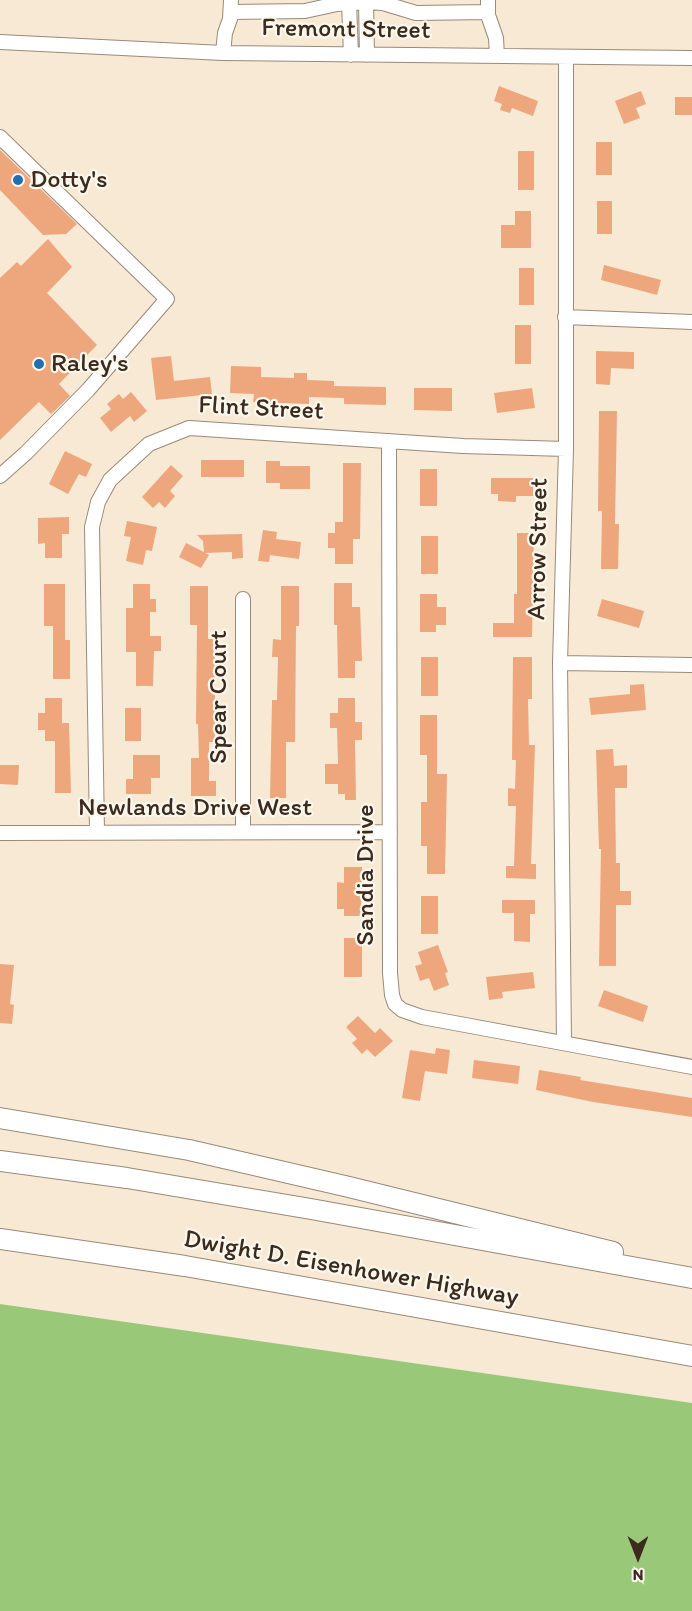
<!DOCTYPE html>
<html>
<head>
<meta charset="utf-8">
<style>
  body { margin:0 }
  #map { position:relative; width:692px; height:1611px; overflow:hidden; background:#f7e9d4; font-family:Itim,sans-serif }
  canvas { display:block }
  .north { position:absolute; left:608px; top:1527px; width:60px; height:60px; -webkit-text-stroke:4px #fbf7ec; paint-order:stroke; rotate:180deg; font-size:16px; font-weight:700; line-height:24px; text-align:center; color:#3b2a1e }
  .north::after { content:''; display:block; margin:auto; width:21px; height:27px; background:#3b2a1e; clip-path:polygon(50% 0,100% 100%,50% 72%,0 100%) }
</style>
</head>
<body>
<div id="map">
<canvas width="692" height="1611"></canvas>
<div class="north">N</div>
</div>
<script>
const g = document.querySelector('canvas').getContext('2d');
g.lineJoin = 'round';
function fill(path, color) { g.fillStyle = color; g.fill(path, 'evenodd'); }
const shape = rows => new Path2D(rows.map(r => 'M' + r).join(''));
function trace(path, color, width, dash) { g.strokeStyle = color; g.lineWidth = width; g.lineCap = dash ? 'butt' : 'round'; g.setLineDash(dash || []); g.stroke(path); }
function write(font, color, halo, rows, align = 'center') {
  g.font = font + ' Itim,sans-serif'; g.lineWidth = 4.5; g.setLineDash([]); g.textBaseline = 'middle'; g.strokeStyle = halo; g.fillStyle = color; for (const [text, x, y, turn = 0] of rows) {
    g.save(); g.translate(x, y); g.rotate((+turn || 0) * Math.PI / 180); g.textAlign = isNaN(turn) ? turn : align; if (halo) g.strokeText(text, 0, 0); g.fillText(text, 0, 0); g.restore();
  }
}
fill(shape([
  [0,1304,692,1403,692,1611,0,1611]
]), '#99c978');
fill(shape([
  [499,86,538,101,533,116,512,108,510,113,500,110,502,104,494,101],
  [641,91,646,104,636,108,640,118,624,124,615,101],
  [675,97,692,97,692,115,675,115],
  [596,142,612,142,612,175,596,175],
  [0,150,77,224,66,234,43,235,0,190],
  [518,151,534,151,534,190,518,190],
  [597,201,612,201,612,234,597,234],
  [515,211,531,211,531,248,501,248,501,225,515,225],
  [48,239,72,267,47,293,97,345,59,384,70,396,51,414,39,402,0,440,0,278,17,262,21,266],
  [604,265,661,280,657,295,601,280],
  [519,268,534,268,534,305,519,305],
  [515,325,531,325,531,364,515,364],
  [596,351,634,352,634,369,611,368,610,385,596,384],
  [171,356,174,381,210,377,212,394,156,400,151,358],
  [231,366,261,367,261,377,294,378,294,373,307,373,307,380,334,381,334,386,386,387,386,405,344,404,344,398,309,397,309,404,253,402,254,394,230,393],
  [414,388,452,388,452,411,414,410],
  [532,388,535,408,497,413,494,393],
  [131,392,147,411,134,422,130,416,111,432,100,418,111,409,107,404,119,394,123,399],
  [599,411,617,411,615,524,619,524,618,569,601,569,602,511,598,511],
  [65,451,92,464,86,477,79,474,68,494,49,484],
  [201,460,244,460,244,477,201,477],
  [266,461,280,461,280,466,310,466,310,489,280,489,280,483,266,483],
  [343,463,361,463,360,539,353,539,353,564,335,564,335,548,328,548,328,533,335,533,335,522,343,522],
  [171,465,183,476,170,491,175,496,165,508,159,502,153,508,142,497],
  [420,469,437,469,437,506,420,506],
  [491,478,533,478,533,496,516,496,516,502,498,501,498,494,491,494],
  [69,517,69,534,62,534,62,558,45,558,45,543,38,544,38,518],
  [127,521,157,527,152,551,146,550,143,565,126,561,131,537,124,536],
  [263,530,277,532,276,539,301,542,299,559,270,555,269,562,258,561],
  [517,533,534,533,532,637,493,637,493,623,514,623,514,594,517,594],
  [242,534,243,558,232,559,232,552,205,553,209,555,201,568,179,557,186,543,204,552,203,541,197,535],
  [421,536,438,536,438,574,421,574],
  [334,583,352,583,352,607,360,607,362,661,355,661,355,678,338,678,337,625,334,625],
  [44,584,65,584,65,640,70,640,70,679,53,679,53,626,44,626],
  [133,584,150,584,150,599,156,599,156,612,150,612,150,636,161,636,161,651,154,651,153,686,136,686,136,652,126,652,126,608,133,608],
  [190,586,208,586,208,639,215,639,215,742,209,742,209,781,216,781,216,796,191,796,191,758,199,758,198,724,196,724,197,625,190,625],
  [281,586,299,586,299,626,296,626,295,742,286,742,286,798,270,798,272,700,277,700,278,657,272,657,273,639,281,640],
  [420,594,437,594,437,607,446,607,446,625,436,625,436,632,420,632],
  [602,599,644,611,639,628,597,616],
  [421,657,438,657,438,696,421,696],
  [513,657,532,657,532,699,528,699,529,745,535,745,531,864,536,864,536,879,506,878,506,866,514,866,515,835,516,806,508,806,508,788,515,789,516,760,512,760],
  [644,684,646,710,591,715,589,698,630,694,630,685],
  [45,698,62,698,62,723,69,723,71,793,55,793,55,741,45,741,45,730,38,730,38,713,45,713],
  [338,698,355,698,355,722,362,722,362,740,355,740,356,800,345,800,345,794,338,794,338,784,325,784,325,764,338,764,337,728,330,728,330,713,338,713],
  [125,708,141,708,141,741,125,741],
  [420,715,437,715,437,774,447,774,445,874,427,874,427,846,421,846,421,802,427,802,427,755,420,755],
  [613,749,614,766,627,765,627,788,615,788,616,863,620,863,620,891,631,891,631,905,616,905,616,966,599,966,601,849,599,849,596,750],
  [133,755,160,755,160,778,151,778,151,794,126,794,126,779,133,779],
  [0,765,19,765,18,785,0,784],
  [344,867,362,867,361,916,344,916,344,909,337,909,337,882,344,883],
  [421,896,438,896,438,934,421,934],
  [502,900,535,900,535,914,530,914,530,942,514,941,514,913,502,913],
  [344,938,362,938,362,977,344,977],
  [438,945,448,972,445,973,449,985,434,991,429,978,420,981,415,966,422,964,418,952],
  [0,964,14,965,10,1004,14,1005,12,1024,0,1023],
  [533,972,535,988,502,992,503,998,489,1000,486,977],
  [604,990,648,1006,643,1022,598,1006],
  [358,1016,375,1033,380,1028,393,1041,375,1057,367,1049,362,1054,352,1043,357,1039,346,1027],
  [436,1048,450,1050,447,1074,425,1071,420,1101,402,1098,410,1050,435,1054],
  [474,1060,520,1066,518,1084,472,1078],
  [539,1070,581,1077,580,1080,692,1098,692,1117,593,1102,536,1090]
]), '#eea67c');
const minor = shape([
  [488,0,488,15,496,38,497,56],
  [366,2,367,55],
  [349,3,351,55],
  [231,12,305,11,337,4,366,2,383,3,416,13,488,12],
  [0,42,223,53,692,58],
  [223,53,225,33,230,19,231,0],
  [0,137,167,299,88,390,26,453,0,476],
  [565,317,692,322],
  [389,441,390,973,392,995,395,1004,402,1010,422,1017,692,1067],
  [243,599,243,832],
  [560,663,692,665],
  [97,832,92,527,98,502,110,480,149,444,189,428,463,446,566,449],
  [0,833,390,832],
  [564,1042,560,663,566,449,566,57]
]);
const highway = shape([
  [0,1118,189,1150,349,1187,613,1252],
  [0,1161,127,1178,311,1209,692,1278],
  [0,1239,185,1266,692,1356]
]);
trace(minor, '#998a79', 16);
trace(highway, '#998a79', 22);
trace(minor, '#fff', 14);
trace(highway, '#fff', 20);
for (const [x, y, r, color] of [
  [18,180,6,"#1f6fb2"],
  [39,364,6,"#1f6fb2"]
]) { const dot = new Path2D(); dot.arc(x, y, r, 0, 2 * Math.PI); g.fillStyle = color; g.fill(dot); trace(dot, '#fbf7ec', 2); }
write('26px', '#3b2a1e', '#fbf7ec', [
  ["Fremont Street",346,30,1],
  ["Flint Street",261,409,3],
  ["Arrow Street",539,549,-89],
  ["Spear Court",219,697,-90],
  ["Newlands Drive West",195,808],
  ["Sandia Drive",366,875,-90],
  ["Dwight D. Eisenhower Highway",351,1269,10]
]);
write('26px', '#3b2a1e', '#fbf7ec', [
  ["Dotty's",30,180],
  ["Raley's",51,364]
], 'left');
</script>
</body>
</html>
